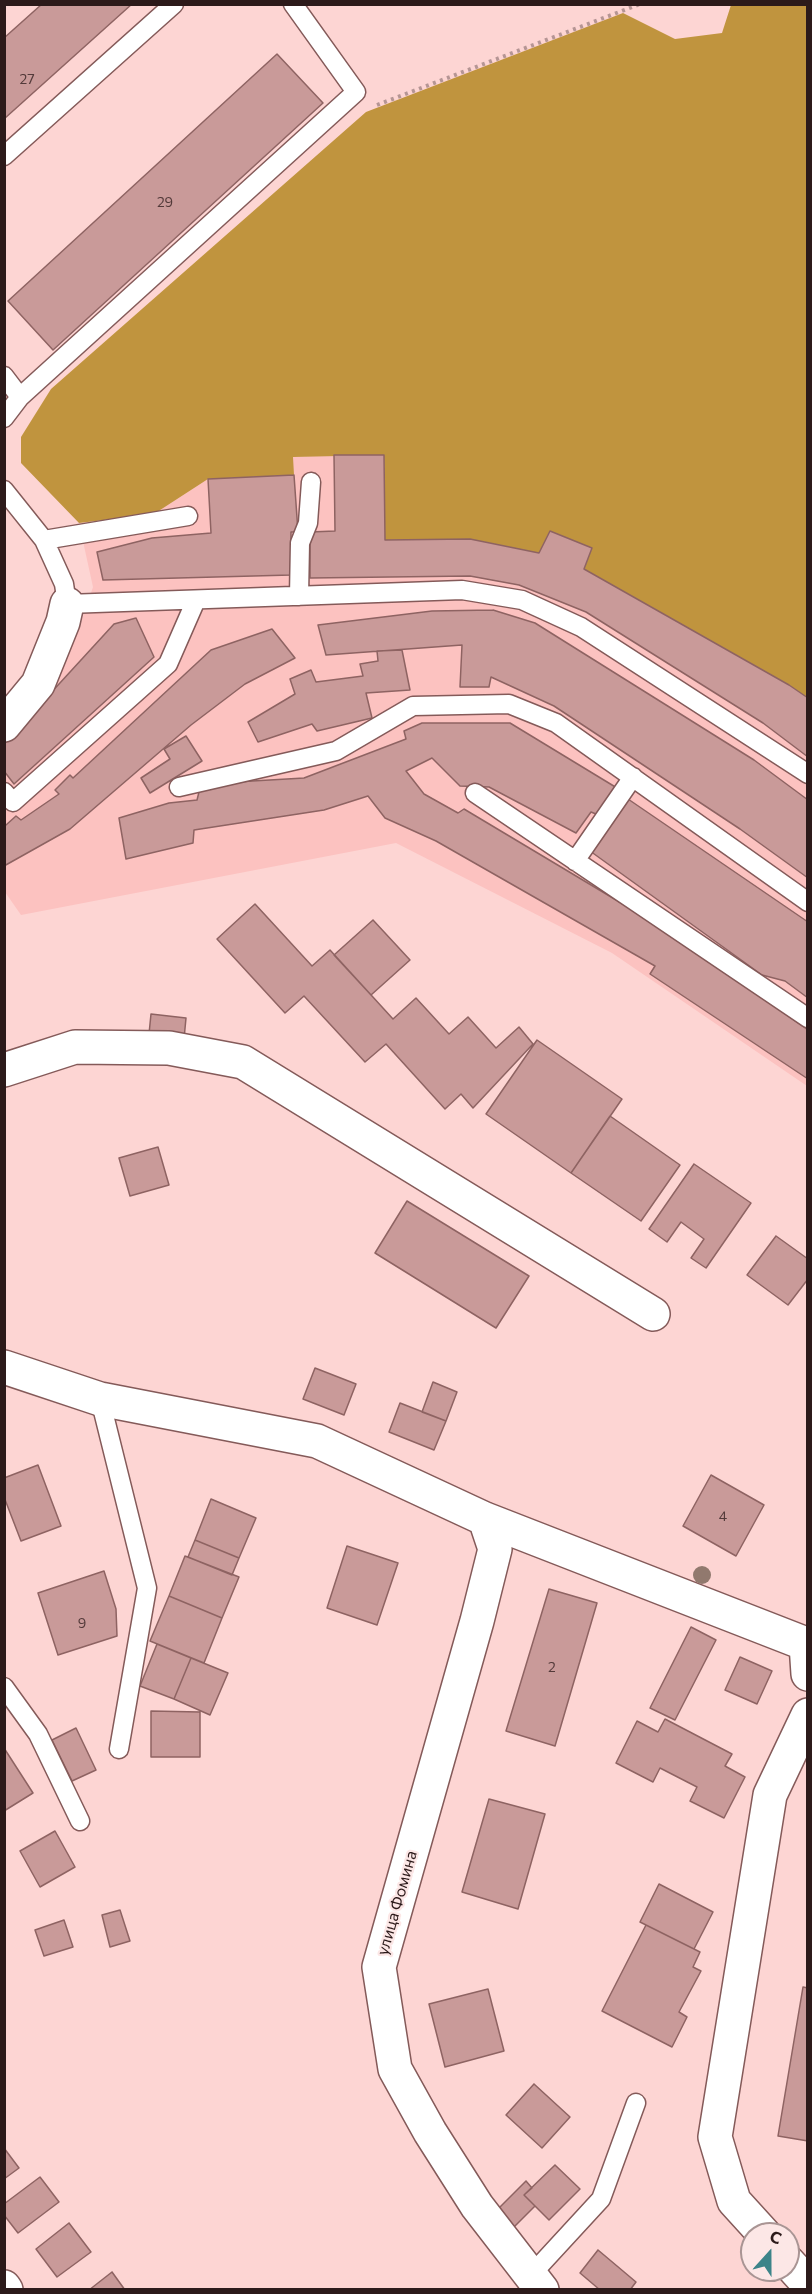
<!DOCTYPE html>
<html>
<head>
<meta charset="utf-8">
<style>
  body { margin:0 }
  #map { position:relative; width:812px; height:2294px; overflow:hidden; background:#fdd5d3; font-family:Commissioner,sans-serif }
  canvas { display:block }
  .frame { position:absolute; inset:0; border:6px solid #2c1a1a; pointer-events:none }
  .north { position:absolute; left:740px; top:2222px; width:60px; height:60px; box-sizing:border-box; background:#fce7e6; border:2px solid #a99594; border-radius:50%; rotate:21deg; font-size:16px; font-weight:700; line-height:24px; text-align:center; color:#2c1a1a }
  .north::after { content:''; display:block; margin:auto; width:21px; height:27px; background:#3c8489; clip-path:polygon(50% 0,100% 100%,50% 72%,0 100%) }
</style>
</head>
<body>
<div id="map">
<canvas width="812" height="2294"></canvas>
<div class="frame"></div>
<div class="north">С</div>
</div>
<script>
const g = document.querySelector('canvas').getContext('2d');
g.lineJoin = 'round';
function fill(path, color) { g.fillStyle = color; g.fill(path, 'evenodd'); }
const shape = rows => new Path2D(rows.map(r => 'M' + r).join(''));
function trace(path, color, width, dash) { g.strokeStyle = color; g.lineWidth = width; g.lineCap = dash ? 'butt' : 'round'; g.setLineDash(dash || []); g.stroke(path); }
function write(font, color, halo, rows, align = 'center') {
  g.font = font + ' Commissioner,sans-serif'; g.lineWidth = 4.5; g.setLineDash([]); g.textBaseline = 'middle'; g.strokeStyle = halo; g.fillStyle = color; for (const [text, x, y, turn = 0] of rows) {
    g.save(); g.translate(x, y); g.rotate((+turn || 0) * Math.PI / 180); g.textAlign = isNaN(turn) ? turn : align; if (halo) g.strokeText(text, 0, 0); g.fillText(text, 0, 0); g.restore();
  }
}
fill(shape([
  [334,455,384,455,385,540,470,539,539,553,550,531,592,548,584,569,789,685,807,698,807,1086,612,953,396,843,21,915,5,892,4,738,51,680,80,625,93,587,79,523,154,514,208,479,293,475,292,457]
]), '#fcc2c0');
fill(shape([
  [731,5,807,5,807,698,789,685,584,569,592,548,550,532,539,553,470,539,385,540,384,455,293,457,294,475,208,479,154,514,79,523,21,463,21,437,51,389,366,112,623,13,675,39,722,33]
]), '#c0943e');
const building = shape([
  [42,4,132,4,4,119,4,38,42,4],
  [277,54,323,103,53,350,8,301,277,54],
  [334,455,384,455,385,540,470,539,539,553,550,531,592,548,584,569,789,685,808,698,808,757,763,723,586,612,519,585,470,576,310,578,310,532,335,531,334,455],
  [294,475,298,532,291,532,291,575,103,580,97,552,152,538,211,533,208,479,294,475],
  [493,610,535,623,754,760,808,800,808,878,740,829,554,706,491,677,489,687,460,687,462,645,326,655,318,625,432,611,493,610],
  [136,618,154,657,14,784,4,771,4,744,114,624,136,618],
  [272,629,295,658,245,684,191,725,70,829,4,866,4,823,6,825,16,816,21,820,59,794,55,790,70,775,73,778,211,650,272,629],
  [402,650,410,690,366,693,372,718,317,731,312,724,258,742,248,722,295,694,290,679,311,670,316,682,363,676,360,664,378,661,377,651,402,650],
  [422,723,510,723,617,788,596,814,591,812,576,833,489,787,460,786,432,758,406,771,424,794,458,813,464,809,668,931,808,1030,808,1079,650,974,655,966,436,841,385,818,368,796,324,810,194,830,193,843,126,859,119,818,169,803,197,800,201,784,304,778,406,739,404,731,422,723],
  [186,736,202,761,150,793,141,778,170,759,164,749,186,736],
  [628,799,808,922,808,998,785,981,762,975,590,851,628,799],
  [255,904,312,966,330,950,393,1019,416,998,449,1034,468,1017,496,1048,519,1027,533,1044,473,1108,461,1094,445,1109,386,1044,365,1062,304,996,285,1013,217,939,255,904],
  [373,920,410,960,371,995,334,955,373,920],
  [151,1014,186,1018,184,1039,149,1034,151,1014],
  [537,1040,622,1099,571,1173,486,1114,537,1040],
  [610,1116,680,1165,641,1221,571,1173,610,1116],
  [158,1147,169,1185,130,1196,119,1158,158,1147],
  [694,1164,751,1203,706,1268,691,1258,704,1239,681,1222,667,1242,649,1229,694,1164],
  [407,1201,529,1276,496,1328,375,1253,407,1201],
  [776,1236,808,1259,808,1279,788,1305,747,1275,776,1236],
  [315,1368,356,1384,344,1415,303,1399,315,1368],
  [433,1382,457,1392,446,1421,422,1412,433,1382],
  [400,1403,446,1421,434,1450,389,1432,400,1403],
  [38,1465,61,1526,21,1541,4,1497,4,1478,38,1465],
  [711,1475,764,1505,736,1556,683,1526,711,1475],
  [211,1499,256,1518,239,1558,195,1540,211,1499],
  [195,1540,239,1558,232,1575,188,1557,195,1540],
  [347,1546,398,1563,377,1625,327,1608,347,1546],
  [185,1556,239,1577,222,1618,169,1596,185,1556],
  [104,1571,116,1609,117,1636,58,1655,38,1593,104,1571],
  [549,1589,597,1603,555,1746,506,1731,549,1589],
  [169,1596,222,1618,204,1663,150,1641,169,1596],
  [691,1627,716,1640,675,1720,650,1708,691,1627],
  [157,1644,191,1658,174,1699,140,1686,157,1644],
  [740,1657,772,1671,757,1704,725,1690,740,1657],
  [191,1658,228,1673,210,1715,174,1699,191,1658],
  [151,1711,200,1712,200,1757,151,1757,151,1711],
  [665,1719,732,1754,725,1766,745,1777,724,1818,690,1801,697,1787,660,1768,653,1782,616,1763,637,1721,658,1732,665,1719],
  [76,1728,96,1770,72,1781,52,1740,76,1728],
  [4,1748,33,1793,4,1811,4,1748],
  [489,1799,545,1814,518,1909,462,1892,489,1799],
  [55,1831,75,1867,40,1887,20,1851,55,1831],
  [659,1884,713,1912,694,1949,640,1922,659,1884],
  [120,1910,130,1941,110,1947,102,1915,120,1910],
  [64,1920,73,1947,44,1956,35,1930,64,1920],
  [646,1925,700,1952,693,1967,701,1971,679,2012,687,2017,672,2047,602,2011,646,1925],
  [803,1987,808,1988,808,2141,778,2136,803,1987],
  [488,1989,504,2051,445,2067,429,2004,488,1989],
  [534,2084,570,2117,542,2148,506,2115,534,2084],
  [4,2148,19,2168,4,2179,4,2148],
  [555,2165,580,2189,549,2220,524,2195,555,2165],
  [40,2177,59,2202,18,2233,4,2215,4,2204,40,2177],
  [526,2181,532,2188,524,2195,535,2206,514,2227,497,2210,526,2181],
  [69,2223,91,2252,57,2277,36,2249,69,2223],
  [598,2250,636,2282,630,2290,600,2290,580,2273,598,2250],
  [112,2272,125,2290,89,2290,112,2272]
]);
fill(building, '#c99a99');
trace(building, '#8e6362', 1.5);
const lane = shape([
  [4,156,174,4],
  [4,376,20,397],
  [4,418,20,397,356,92,293,4],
  [4,490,44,540,64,584,67,604,462,590,522,600,581,627,808,774],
  [44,540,188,516],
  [299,596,300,543,308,523,311,482],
  [179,787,336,751,413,706,509,704,556,723,808,902],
  [4,792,13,802,168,664,196,600],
  [475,793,808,1018],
  [575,861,633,777],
  [100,1399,147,1588,119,1749],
  [4,1687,38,1734,80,1821],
  [531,2275,601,2199,636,2103]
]);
const street = shape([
  [4,1070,75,1047,169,1048,243,1062,653,1314],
  [4,1367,100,1399,317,1441,485,1519,806,1644,808,1674],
  [485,1519,495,1549,477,1621,379,1967,395,2069,430,2132,477,2206,542,2290],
  [764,2234,734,2201,715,2137,770,1795,808,1715],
  [788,2262,808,2284],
  [4,2287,6,2290]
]);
const secondary = shape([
  [4,725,38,684,63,622,67,604]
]);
trace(lane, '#845a59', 21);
trace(street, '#845a59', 36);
trace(secondary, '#845a59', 36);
trace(shape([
  [377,105,640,4]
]), '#b59594', 4, [3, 4.5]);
trace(lane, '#fff', 18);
trace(street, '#fff', 33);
trace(secondary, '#fff', 33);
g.fillStyle = '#91796e';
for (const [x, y] of [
  [702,1575]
]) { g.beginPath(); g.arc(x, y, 9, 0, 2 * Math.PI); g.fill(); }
write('14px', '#533a3a', null, [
  ["27",27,79],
  ["29",165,202],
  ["4",723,1516],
  ["9",82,1623],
  ["2",552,1667]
]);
write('16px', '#2c1a1a', '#fce7e6', [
  ["улица Фомина",397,1903,-74]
]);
</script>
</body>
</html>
